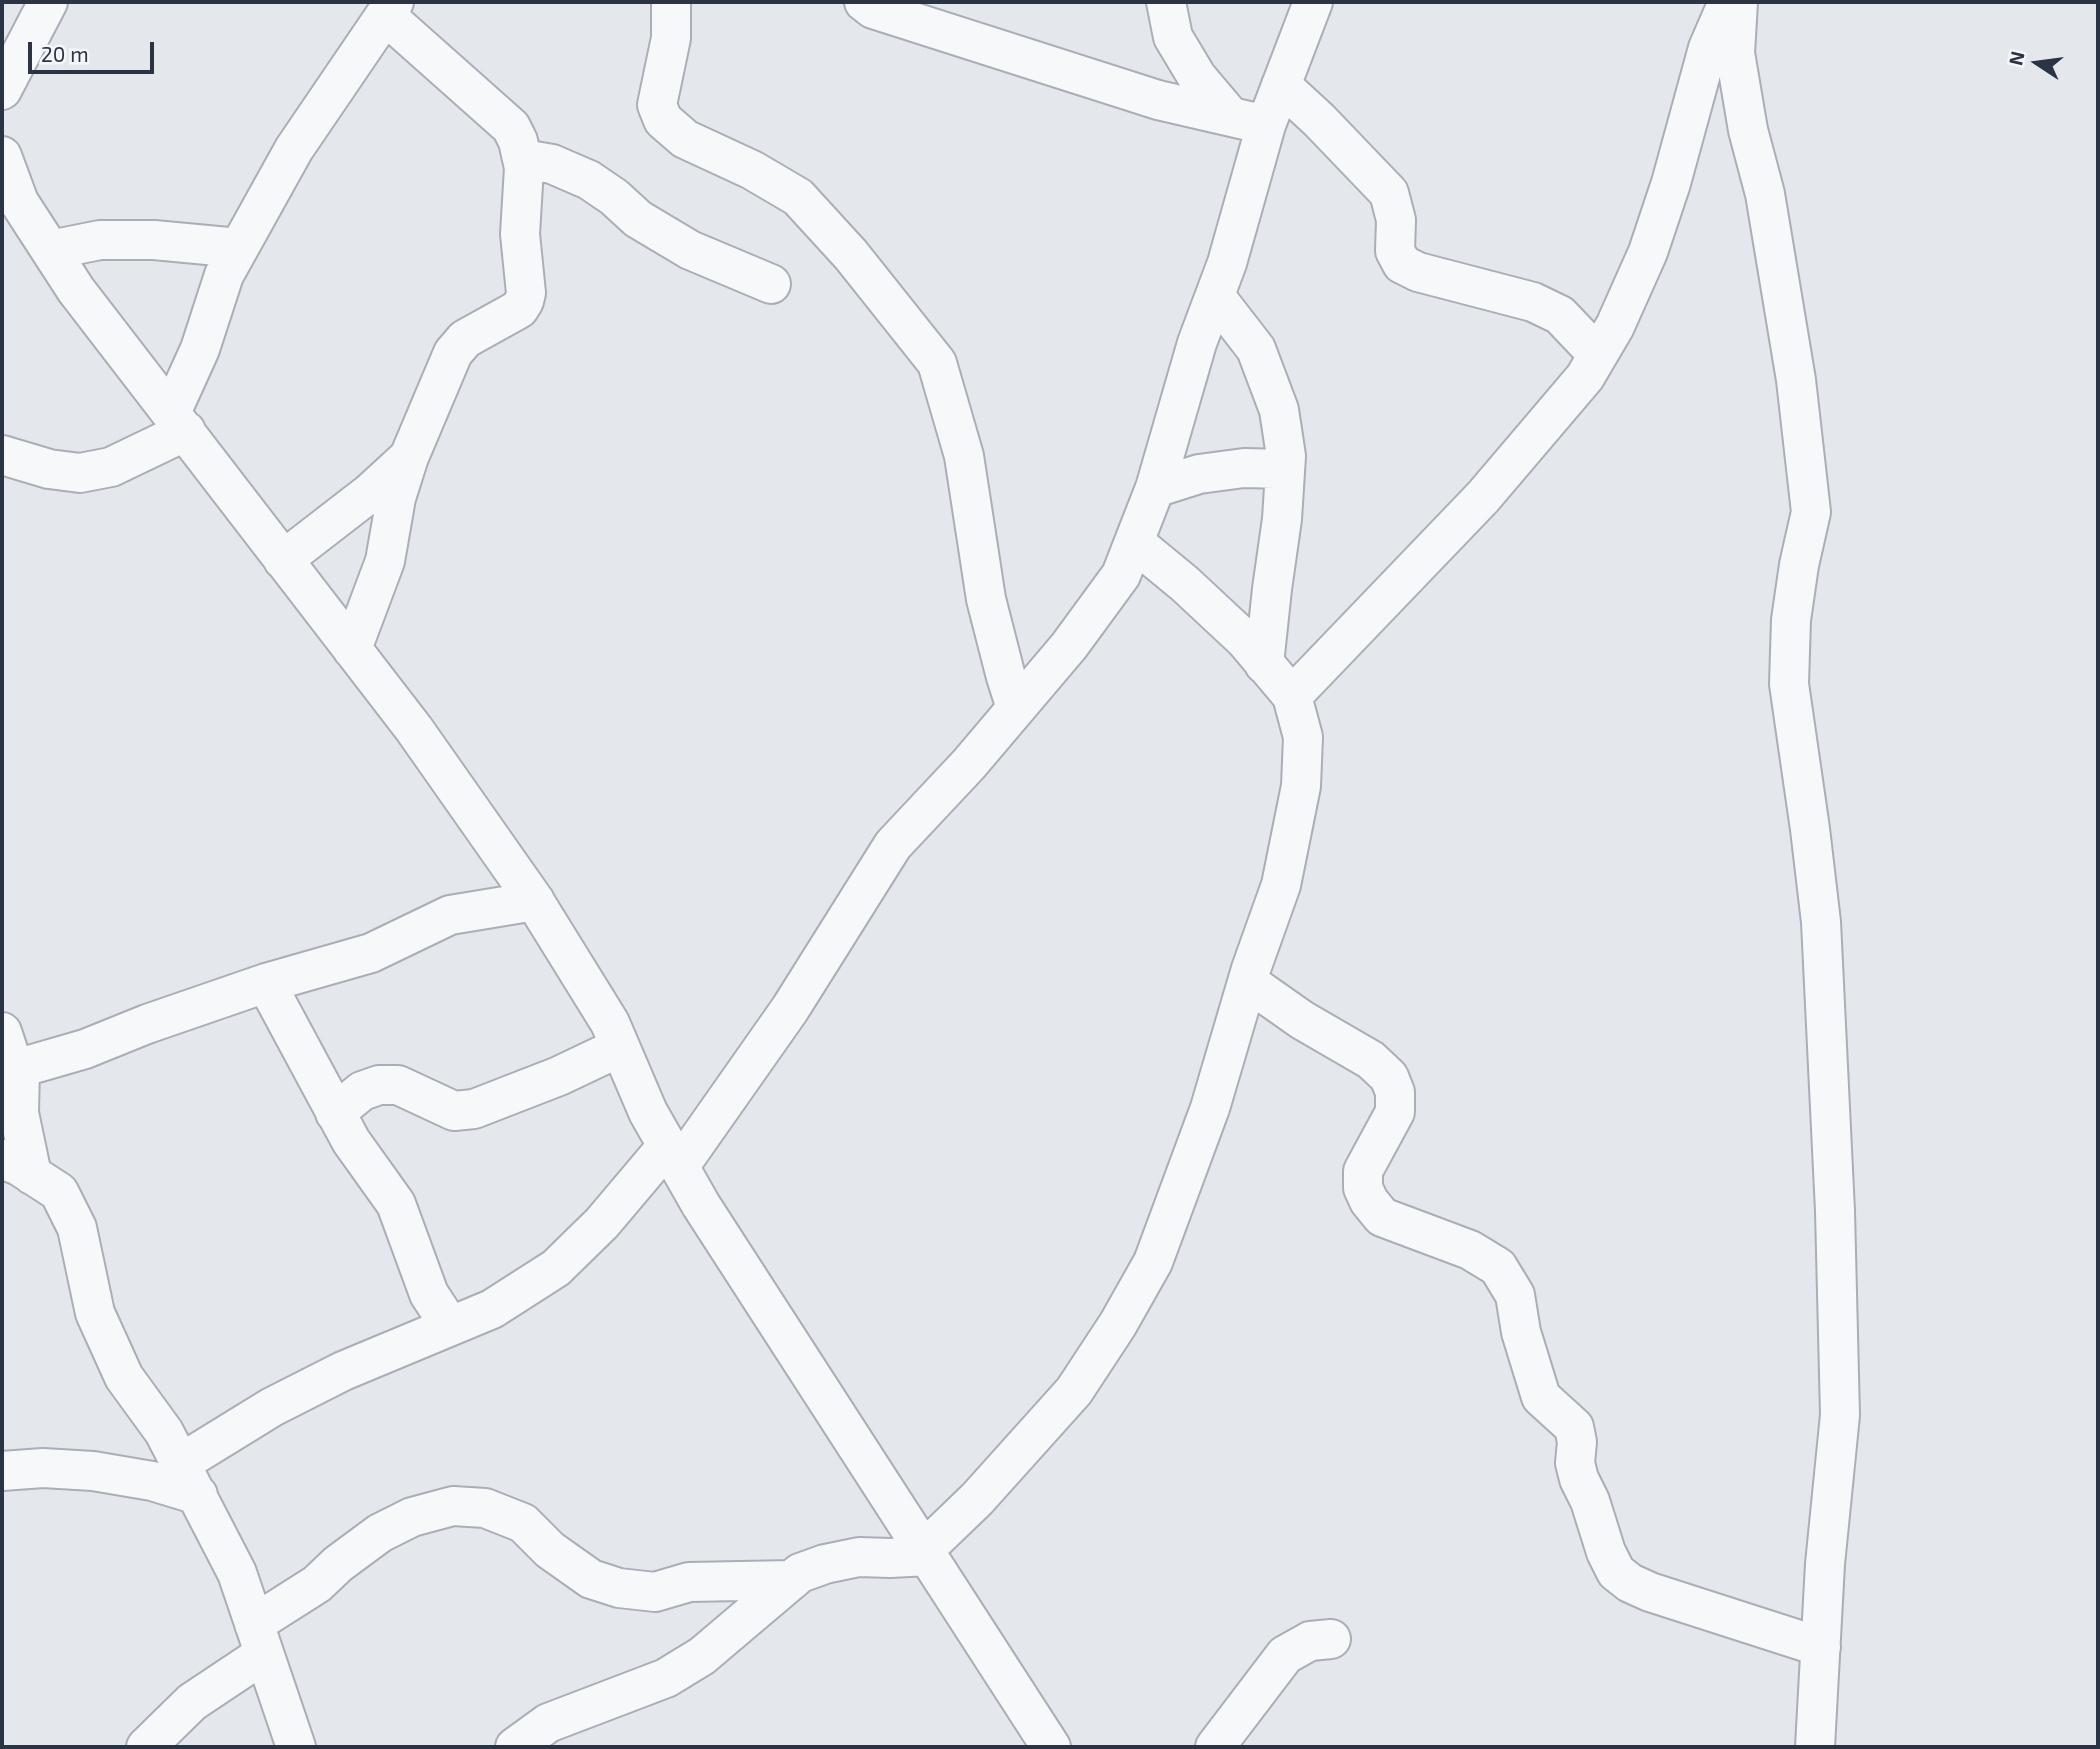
<!DOCTYPE html>
<html>
<head>
<meta charset="utf-8">
<style>
  body { margin:0 }
  #map { position:relative; width:2100px; height:1749px; overflow:hidden; background:#e4e7ec; font-family:"Exo 2",sans-serif }
  canvas { display:block }
  .frame { position:absolute; inset:0; border:4px solid #2b3445; pointer-events:none }
  .north { position:absolute; left:2002px; top:28px; width:70px; height:70px; -webkit-text-stroke:5px #f4f6f9; paint-order:stroke; rotate:283deg; font-size:19px; font-weight:700; line-height:28px; text-align:center; color:#2b3445 }
  .north::after { content:''; display:block; margin:auto; width:24px; height:32px; background:#2b3445; clip-path:polygon(50% 0,100% 100%,50% 72%,0 100%) }
  .scale { position:absolute; left:28px; top:42px; width:126px; height:32px; box-sizing:border-box; border:4px solid #2b3445; border-top:0; padding-left:9px; font-size:21px; line-height:24px; white-space:nowrap; color:#2b3445; -webkit-text-stroke:5px #f4f6f9; paint-order:stroke }
</style>
</head>
<body>
<div id="map">
<canvas width="2100" height="1749"></canvas>
<div class="frame"></div>
<div class="north">N</div>
<div class="scale">20 m</div>
</div>
<script>
const g = document.querySelector('canvas').getContext('2d');
g.lineJoin = 'round';
const shape = rows => new Path2D(rows.map(r => 'M' + r).join(''));
function trace(path, color, width, dash) { g.strokeStyle = color; g.lineWidth = width; g.lineCap = dash ? 'butt' : 'round'; g.setLineDash(dash || []); g.stroke(path); }
const minor = shape([
  [671,2,671,38,657,105,663,120,685,139,752,170,798,197,851,255,937,363,964,456,986,599,1006,677,1016,708],
  [864,2,873,9,1158,100,1266,125],
  [1166,2,1173,37,1197,77,1230,116],
  [1738,2,1735,53,1748,130,1765,194,1796,380,1811,512,1799,565,1791,620,1789,684,1810,829,1821,922,1835,1211,1840,1415,1825,1564,1815,1747],
  [1281,85,1319,120,1389,193,1396,220,1395,251,1402,264,1418,272,1533,302,1560,315,1598,355],
  [2,90,48,2],
  [2,156,19,202,76,290,414,729,532,897,610,1023,648,1112,701,1205,1051,1747],
  [523,159,552,164,589,180,614,197,638,219,690,250,771,284],
  [50,250,100,240,154,240,239,248],
  [1215,296,1256,349,1279,410,1286,456,1282,519,1272,589,1264,664],
  [171,413,200,349,224,275,294,149,394,2],
  [2,455,49,469,80,473,111,467,186,431],
  [1155,488,1199,474,1244,468,1285,469],
  [283,560,371,492,409,457],
  [352,649,385,561,396,498,409,457,453,353,465,339,519,309,524,301,526,293,520,234,524,168,518,141,511,127,385,15],
  [1292,696,1483,497,1585,377,1615,326,1648,252,1671,183,1708,48,1728,2],
  [1248,982,1302,1020,1371,1060,1389,1077,1395,1092,1395,1112,1363,1171,1363,1188,1369,1201,1382,1217,1470,1250,1498,1267,1515,1295,1521,1332,1541,1397,1574,1427,1577,1442,1575,1463,1579,1479,1590,1501,1606,1552,1616,1572,1630,1583,1650,1592,1821,1647],
  [266,983,351,1141,396,1204,429,1294,450,1326],
  [2,1032,14,1068],
  [20,1067,19,1113,32,1175],
  [2,1073,85,1049,147,1024,266,983,371,953,450,915,535,901],
  [335,1113,362,1091,379,1085,398,1085,454,1111,474,1109,559,1076,620,1047],
  [2,1159,19,1166,59,1192,77,1228,95,1313,124,1377,164,1432,237,1573,296,1747],
  [679,1167,790,1009,893,845,969,764,1069,646,1121,575,1155,488,1197,343,1227,263,1266,125,1313,2],
  [181,1463,272,1407,343,1371,492,1309,556,1268,602,1223,667,1146],
  [2,1471,43,1468,93,1471,152,1481,198,1495],
  [924,1550,977,1499,1074,1391,1118,1324,1153,1262,1210,1108,1251,969,1281,885,1301,786,1303,737,1292,696,1245,640,1185,584,1134,542],
  [254,1624,317,1584,338,1564,380,1533,412,1517,453,1506,485,1508,523,1523,550,1550,591,1579,619,1588,655,1592,689,1582,792,1580],
  [146,1747,192,1702,264,1654],
  [515,1747,548,1723,666,1678,702,1656,800,1573,825,1564,859,1557,890,1558,928,1556],
  [1215,1747,1285,1655,1310,1641,1331,1639]
]);
trace(minor, '#a9aeb7', 42);
trace(minor, '#f7f8fa', 38);
</script>
</body>
</html>
